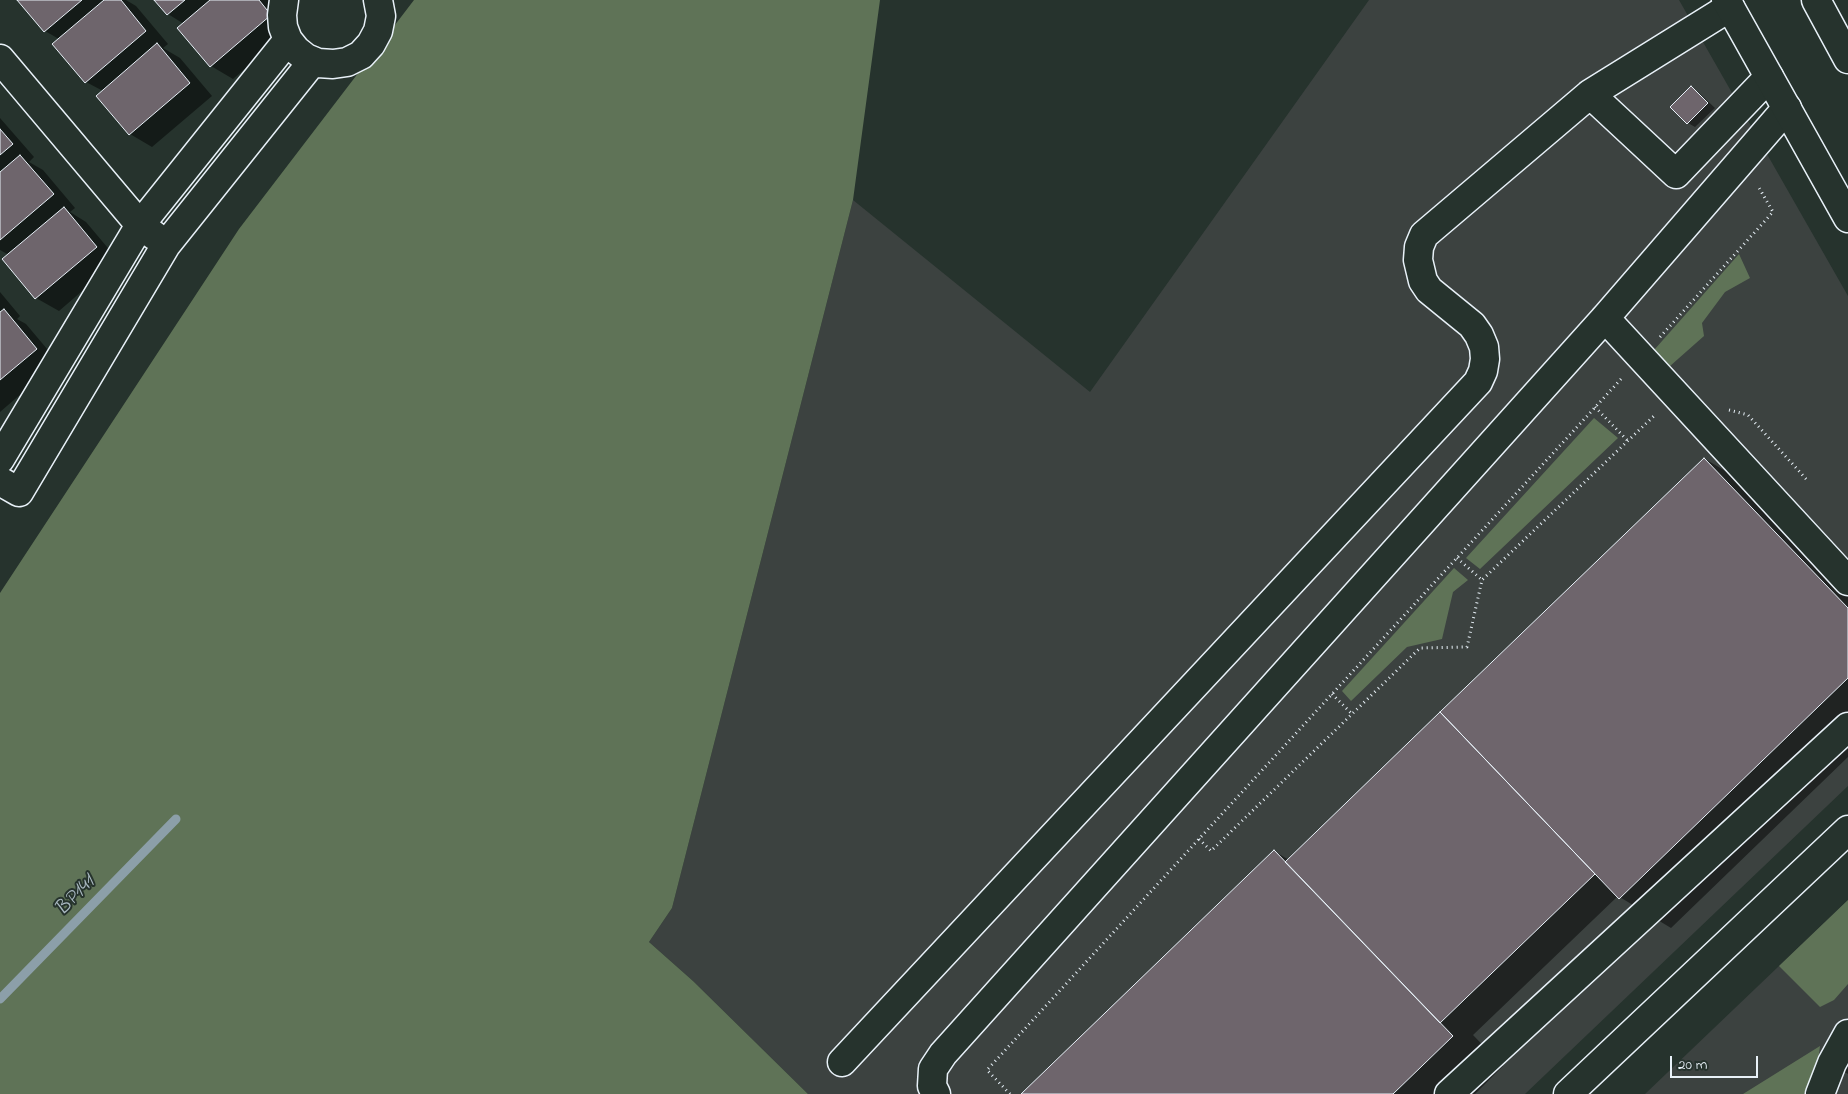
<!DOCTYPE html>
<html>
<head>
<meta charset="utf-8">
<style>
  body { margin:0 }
  #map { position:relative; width:1848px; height:1094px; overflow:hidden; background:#26332d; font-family:"Indie Flower",sans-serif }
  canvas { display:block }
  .scale { position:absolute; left:1670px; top:1056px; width:88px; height:22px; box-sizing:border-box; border:2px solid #e8f1f8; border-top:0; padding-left:6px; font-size:15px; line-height:18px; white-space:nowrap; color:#e8f1f8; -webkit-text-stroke:4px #26332d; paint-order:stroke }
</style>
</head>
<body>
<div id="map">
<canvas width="1848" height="1094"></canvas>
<div class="scale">20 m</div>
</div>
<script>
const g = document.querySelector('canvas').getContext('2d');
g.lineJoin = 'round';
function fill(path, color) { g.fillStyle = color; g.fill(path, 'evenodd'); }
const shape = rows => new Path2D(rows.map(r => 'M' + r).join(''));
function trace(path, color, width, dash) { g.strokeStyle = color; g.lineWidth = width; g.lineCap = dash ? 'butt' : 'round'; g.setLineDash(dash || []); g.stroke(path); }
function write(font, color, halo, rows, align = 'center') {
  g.font = font + ' "Indie Flower",sans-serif'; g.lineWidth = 4; g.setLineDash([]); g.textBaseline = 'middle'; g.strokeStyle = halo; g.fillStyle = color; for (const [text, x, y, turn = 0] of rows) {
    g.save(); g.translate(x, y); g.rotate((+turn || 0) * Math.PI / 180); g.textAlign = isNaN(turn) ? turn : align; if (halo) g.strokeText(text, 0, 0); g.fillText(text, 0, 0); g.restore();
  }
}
fill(shape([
  [1369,0,1679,0,1848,296,1848,786,1525,1094,808,1094,693,981,649,942,672,908,853,200,1090,392],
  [1848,900,1848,1094,1645,1094,1779,966]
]), '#3c4240');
fill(shape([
  [414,0,880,0,853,200,672,908,649,942,693,981,808,1094,0,1094,0,593,239,229],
  [1739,254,1750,278,1725,292,1702,323,1704,336,1661,374,1647,358],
  [1594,418,1618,438,1480,569,1466,558],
  [1454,568,1468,580,1453,592,1442,639,1407,647,1351,701,1342,691],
  [1848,900,1848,984,1834,1000,1820,1007,1779,966],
  [1820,1046,1814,1094,1743,1094]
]), '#5f7357');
fill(shape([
  [19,0,126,0,136,6,168,44,163,48,180,58,212,96,152,147,130,134,103,91,86,82,59,39,45,31],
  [156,0,269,0,293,28,233,79,211,66,184,24,168,14],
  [1691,88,1698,92,1715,108,1695,127,1688,123],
  [0,118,34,157,29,162,43,170,75,208,70,212,86,222,118,260,59,311,36,298,9,255,0,250],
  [0,292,20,316,17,319,26,324,58,362,0,412],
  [1705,459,1756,489,1848,585,1848,757,1671,928,1618,896,1473,1035,1503,1066,1475,1094,1022,1094,1274,851,1289,860],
  [1848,1063,1848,1074,1841,1070]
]), '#0007');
trace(shape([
  [0,999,176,819]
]), '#8c9fa9', 9);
const building = shape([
  [17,0,82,0,44,32,17,0],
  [104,0,121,0,146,31,85,83,52,44,104,0],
  [154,0,185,0,167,15,154,0],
  [210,0,259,0,271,15,210,67,177,28,210,0],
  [157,43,190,83,129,135,96,96,157,43],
  [1691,86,1708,103,1687,124,1670,107,1691,86],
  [0,129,13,144,0,155,0,129],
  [20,155,54,194,0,240,0,172,20,155],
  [64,207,97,247,35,299,2,259,64,207],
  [4,309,37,349,0,380,0,312,4,309],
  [1704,458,1848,608,1848,678,1619,899,1440,712,1704,458],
  [1440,712,1595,874,1440,1023,1285,862,1440,712],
  [1274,850,1453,1036,1393,1094,1021,1094,1274,850]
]);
fill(building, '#6e656c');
trace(building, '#e8f1f8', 1);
const minor = shape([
  [284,0,282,15,283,27,288,40,296,50,306,58,318,63,333,64,347,62,361,55,371,44,378,31,381,16,378,0],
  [1730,7,1590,94,1676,174,1769,77],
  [0,59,140,225,155,236],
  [1605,318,1848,581],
  [0,459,140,225,288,40],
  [0,481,19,492,166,245,313,61],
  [842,1062,1478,382,1483,371,1485,359,1484,347,1479,335,1472,325,1429,290,1423,281,1418,260,1419,247,1424,235,1590,94],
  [936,1094,932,1086,933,1069,943,1054,1605,318,1787,108],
  [1449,1094,1848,727],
  [1568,1094,1848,830],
  [1820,1094,1832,1063,1848,1034]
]);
const major = shape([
  [1726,0,1848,218]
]);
const highway = shape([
  [1816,0,1848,59]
]);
trace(minor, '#e8f1f8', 31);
trace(major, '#e8f1f8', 31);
trace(highway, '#e8f1f8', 31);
trace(shape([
  [1660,337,1773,212,1758,186],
  [1595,407,1628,441],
  [1729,410,1748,415,1808,481],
  [1457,558,1482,580],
  [1332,694,1352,714],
  [1199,839,1211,851,1420,648,1467,647,1482,580,1656,414],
  [1010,1094,987,1070,1622,378]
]), '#e8f1f8', 3, [1, 4]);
trace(minor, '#26332d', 28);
trace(major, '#26332d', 28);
trace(highway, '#26332d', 28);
write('italic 21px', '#abbac3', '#26332d', [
  ["BP141",76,897,-46]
]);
</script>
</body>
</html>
